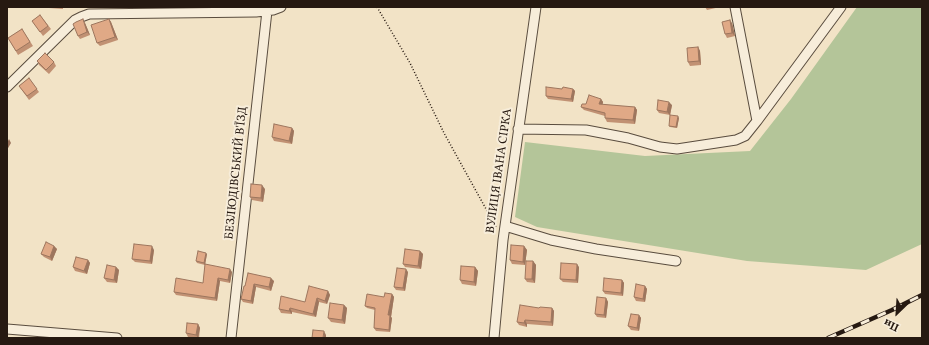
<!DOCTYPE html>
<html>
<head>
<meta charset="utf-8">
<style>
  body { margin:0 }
  #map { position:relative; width:929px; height:345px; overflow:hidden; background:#f2e3c6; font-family:Vollkorn,serif }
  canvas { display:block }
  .frame { position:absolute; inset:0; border:8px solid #261911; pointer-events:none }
  .north { position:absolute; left:877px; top:293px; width:40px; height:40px; -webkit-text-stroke:3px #f7edda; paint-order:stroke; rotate:205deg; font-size:11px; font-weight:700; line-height:16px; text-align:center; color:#261911 }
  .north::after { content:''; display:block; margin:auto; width:14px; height:18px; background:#261911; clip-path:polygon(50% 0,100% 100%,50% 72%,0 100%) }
</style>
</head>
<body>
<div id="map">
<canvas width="929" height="345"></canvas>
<div class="frame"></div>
<div class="north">Пн</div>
</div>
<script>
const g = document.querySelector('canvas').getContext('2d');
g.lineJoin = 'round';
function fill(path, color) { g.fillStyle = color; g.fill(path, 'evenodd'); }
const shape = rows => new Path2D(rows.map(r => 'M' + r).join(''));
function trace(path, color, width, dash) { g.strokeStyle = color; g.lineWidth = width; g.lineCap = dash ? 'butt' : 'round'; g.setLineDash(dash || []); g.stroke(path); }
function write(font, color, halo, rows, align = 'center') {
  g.font = font + ' Vollkorn,serif'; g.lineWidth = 4; g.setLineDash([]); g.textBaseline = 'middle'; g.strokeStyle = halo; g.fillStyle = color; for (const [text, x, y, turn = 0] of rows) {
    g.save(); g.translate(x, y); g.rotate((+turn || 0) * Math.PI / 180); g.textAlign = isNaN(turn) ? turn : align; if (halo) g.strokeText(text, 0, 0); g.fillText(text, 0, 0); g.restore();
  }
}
fill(shape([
  [857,7,922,7,922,244,866,270,747,261,537,227,515,217,525,142,645,156,750,151,791,99]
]), '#b4c599');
const street = shape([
  [735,7,757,121],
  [7,87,75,20,81,17,89,14,256,12,273,10,281,7],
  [518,129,586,130,628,138,660,147,677,149,736,140,745,136,757,121,841,7],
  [505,226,551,240,596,249,676,261],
  [7,329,117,338],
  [231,338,267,11],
  [494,338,503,240,536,7]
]);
trace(street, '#594c3e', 11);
trace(shape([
  [377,7,410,63,444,133,496,227]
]), '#261911', 1.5, [1, 2]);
trace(street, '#f7edda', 9);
const rail = shape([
  [828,338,892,310,922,295]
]);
trace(rail, '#261911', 4.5);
trace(rail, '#f7edda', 3, [9]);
fill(shape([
  [48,7,63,7,63,9,49,8],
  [705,7,720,7,707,10],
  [40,15,51,29,43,36,32,21],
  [109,19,111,22,118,40,100,46,97,43],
  [85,23,90,35,80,39,78,36],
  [732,23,735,36,727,38,725,34],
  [22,29,33,46,18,55,8,38],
  [698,47,700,51,701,65,690,66,688,62],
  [37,61,54,62,56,66,49,74,39,65],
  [29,78,39,92,29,100,19,86],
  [562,89,573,89,575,91,573,102,548,99,546,96],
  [601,99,603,102,602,105,635,107,637,110,635,124,607,122,605,118,605,116,584,110,581,107,586,104],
  [672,105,670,115,659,113,657,110],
  [679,118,677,128,670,127,669,126],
  [292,128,294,131,292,144,274,141,272,137],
  [265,189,263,202,252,200,250,197],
  [54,246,57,249,52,261,44,257,41,254],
  [524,246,527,250,525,265,512,264,510,260],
  [154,250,152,264,135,262,132,259],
  [420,251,423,254,421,269,405,267,403,264],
  [207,254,205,264,232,272,230,283,220,281,217,301,176,295,174,292,203,283,205,265,197,263,196,261],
  [88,260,90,263,87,274,75,271,73,267],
  [533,261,536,265,535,283,527,282,525,279],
  [116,267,119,270,117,283,107,282,104,278],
  [475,267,478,271,476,286,462,284,460,280],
  [579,267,578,283,563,282,560,279],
  [408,272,405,291,396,290,394,287],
  [248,273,274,281,271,291,256,287,253,304,243,302,241,299,245,286],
  [622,280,624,283,623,296,605,294,603,291],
  [645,286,647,289,645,302,636,301,634,297],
  [328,291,330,295,327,304,319,302,316,317,292,312,292,314,281,313,279,309,305,302],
  [392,294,394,297,391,317,392,318,390,332,376,331,374,328,375,310,367,308,365,306,384,297],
  [606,298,608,302,606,318,597,317,595,314],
  [344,305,347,308,345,324,331,322,328,318],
  [539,308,552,308,554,311,553,326,527,324,527,327,519,325,517,322],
  [639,315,641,318,639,331,631,330,628,326],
  [198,324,200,328,199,338,188,337,186,333]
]), '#c19173');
fill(shape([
  [83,19,85,23,90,35,87,32],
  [109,19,111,22,118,40,115,37],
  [730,20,732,23,735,36,732,33],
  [698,47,700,51,701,65,699,61],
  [573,89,575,91,573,102,571,99],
  [601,99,603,102,602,108,599,104],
  [669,102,672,105,670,115,667,112],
  [635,107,637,110,635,124,633,120],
  [678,116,679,118,677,128,676,127],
  [292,128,294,131,292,144,289,141],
  [9,139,11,143,7,150,7,143],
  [262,185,265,189,263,202,261,198],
  [54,246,57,249,52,261,50,257],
  [152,246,154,250,152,264,150,261],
  [524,246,527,250,525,265,523,262],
  [420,251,423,254,421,269,418,266],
  [206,253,207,254,205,265,204,263],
  [88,260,90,263,87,274,84,271],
  [533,261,536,265,535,283,532,279],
  [577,264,579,267,578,283,576,280],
  [116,267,119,270,117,283,114,280],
  [475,267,478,271,476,286,474,282],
  [230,269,232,272,230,283,228,280],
  [406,269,408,272,405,291,403,288],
  [218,278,220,281,217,301,215,298],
  [271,278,274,281,271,291,269,287],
  [622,280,624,283,623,296,621,293],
  [254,284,256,287,253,304,251,301],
  [645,286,647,289,645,302,643,299],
  [328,291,330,295,327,304,325,301],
  [392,294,394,297,391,317,392,318,390,332,389,330,388,315],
  [317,298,319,302,316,317,313,314],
  [606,298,608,302,606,318,604,315],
  [344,305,347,308,345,324,342,320],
  [290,308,292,312,292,314,289,311],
  [552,308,554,311,553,326,551,322],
  [639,315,641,318,639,331,637,328],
  [525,320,527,324,527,327,524,323],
  [198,324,200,328,198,338,196,335],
  [324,331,326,335,326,338,323,338]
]), '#9d765e');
const building = shape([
  [40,15,48,26,40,32,32,21,40,15],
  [83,19,87,32,78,36,73,24,76,22,83,19],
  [109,19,115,37,97,43,91,25,109,19],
  [730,20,732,33,725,34,722,22,730,20],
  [22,29,30,42,16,51,8,38,22,29],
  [698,47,699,61,688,62,687,48,698,47],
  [45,53,54,62,46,70,37,61,45,53],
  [29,78,37,89,27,96,19,86,29,78],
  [546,87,562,89,563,87,573,89,571,99,546,96,546,87],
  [589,95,601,99,599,104,635,107,633,120,605,118,605,113,581,107,582,104,586,104,589,95],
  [658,100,669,102,667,112,657,110,658,100],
  [670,115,678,116,676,127,669,126,670,115],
  [274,124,292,128,289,141,272,137,274,124],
  [251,184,262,185,261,198,250,197,251,184],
  [46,242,54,246,50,257,41,254,46,242],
  [134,244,152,246,150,261,132,259,134,244],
  [511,245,524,246,523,262,510,260,511,245],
  [405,249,420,251,418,266,403,264,405,249],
  [198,251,206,253,204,263,196,261,198,251],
  [76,257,88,260,84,271,73,267,76,257],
  [526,261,533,261,532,279,525,279,526,261],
  [561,263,577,264,576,280,560,279,561,263],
  [205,264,230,269,228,280,218,278,215,298,174,292,176,278,203,283,205,264],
  [107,265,116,267,114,280,104,278,107,265],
  [461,266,475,267,474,282,460,280,461,266],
  [397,268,406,269,403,288,394,287,397,268],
  [248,273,271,278,269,287,254,284,251,301,241,299,244,286,245,286,248,273],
  [604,278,622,280,621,293,603,291,604,278],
  [636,284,645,286,643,299,634,297,636,284],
  [309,286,328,291,325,301,317,298,313,314,290,308,289,311,279,309,281,296,305,302,309,286],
  [385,293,392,294,388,315,390,315,389,330,374,328,375,308,365,306,367,294,384,297,385,293],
  [597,297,606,298,604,315,595,314,597,297],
  [330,303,344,305,342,320,328,318,330,303],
  [520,305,539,308,540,307,552,308,551,322,525,320,524,323,517,322,520,305],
  [631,314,639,315,637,328,628,326,631,314],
  [187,323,198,324,196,335,186,333,187,323],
  [313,330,324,331,323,338,312,338,313,330]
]);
fill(building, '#e0a986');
trace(building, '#9d765e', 1);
write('12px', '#261911', '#f7edda', [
  ["ВУЛИЦЯ ІВАНА СІРКА",500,171,-82],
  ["БЕЗЛЮДІВСЬКИЙ В'ЇЗД",237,173,-84]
]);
</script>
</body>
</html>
